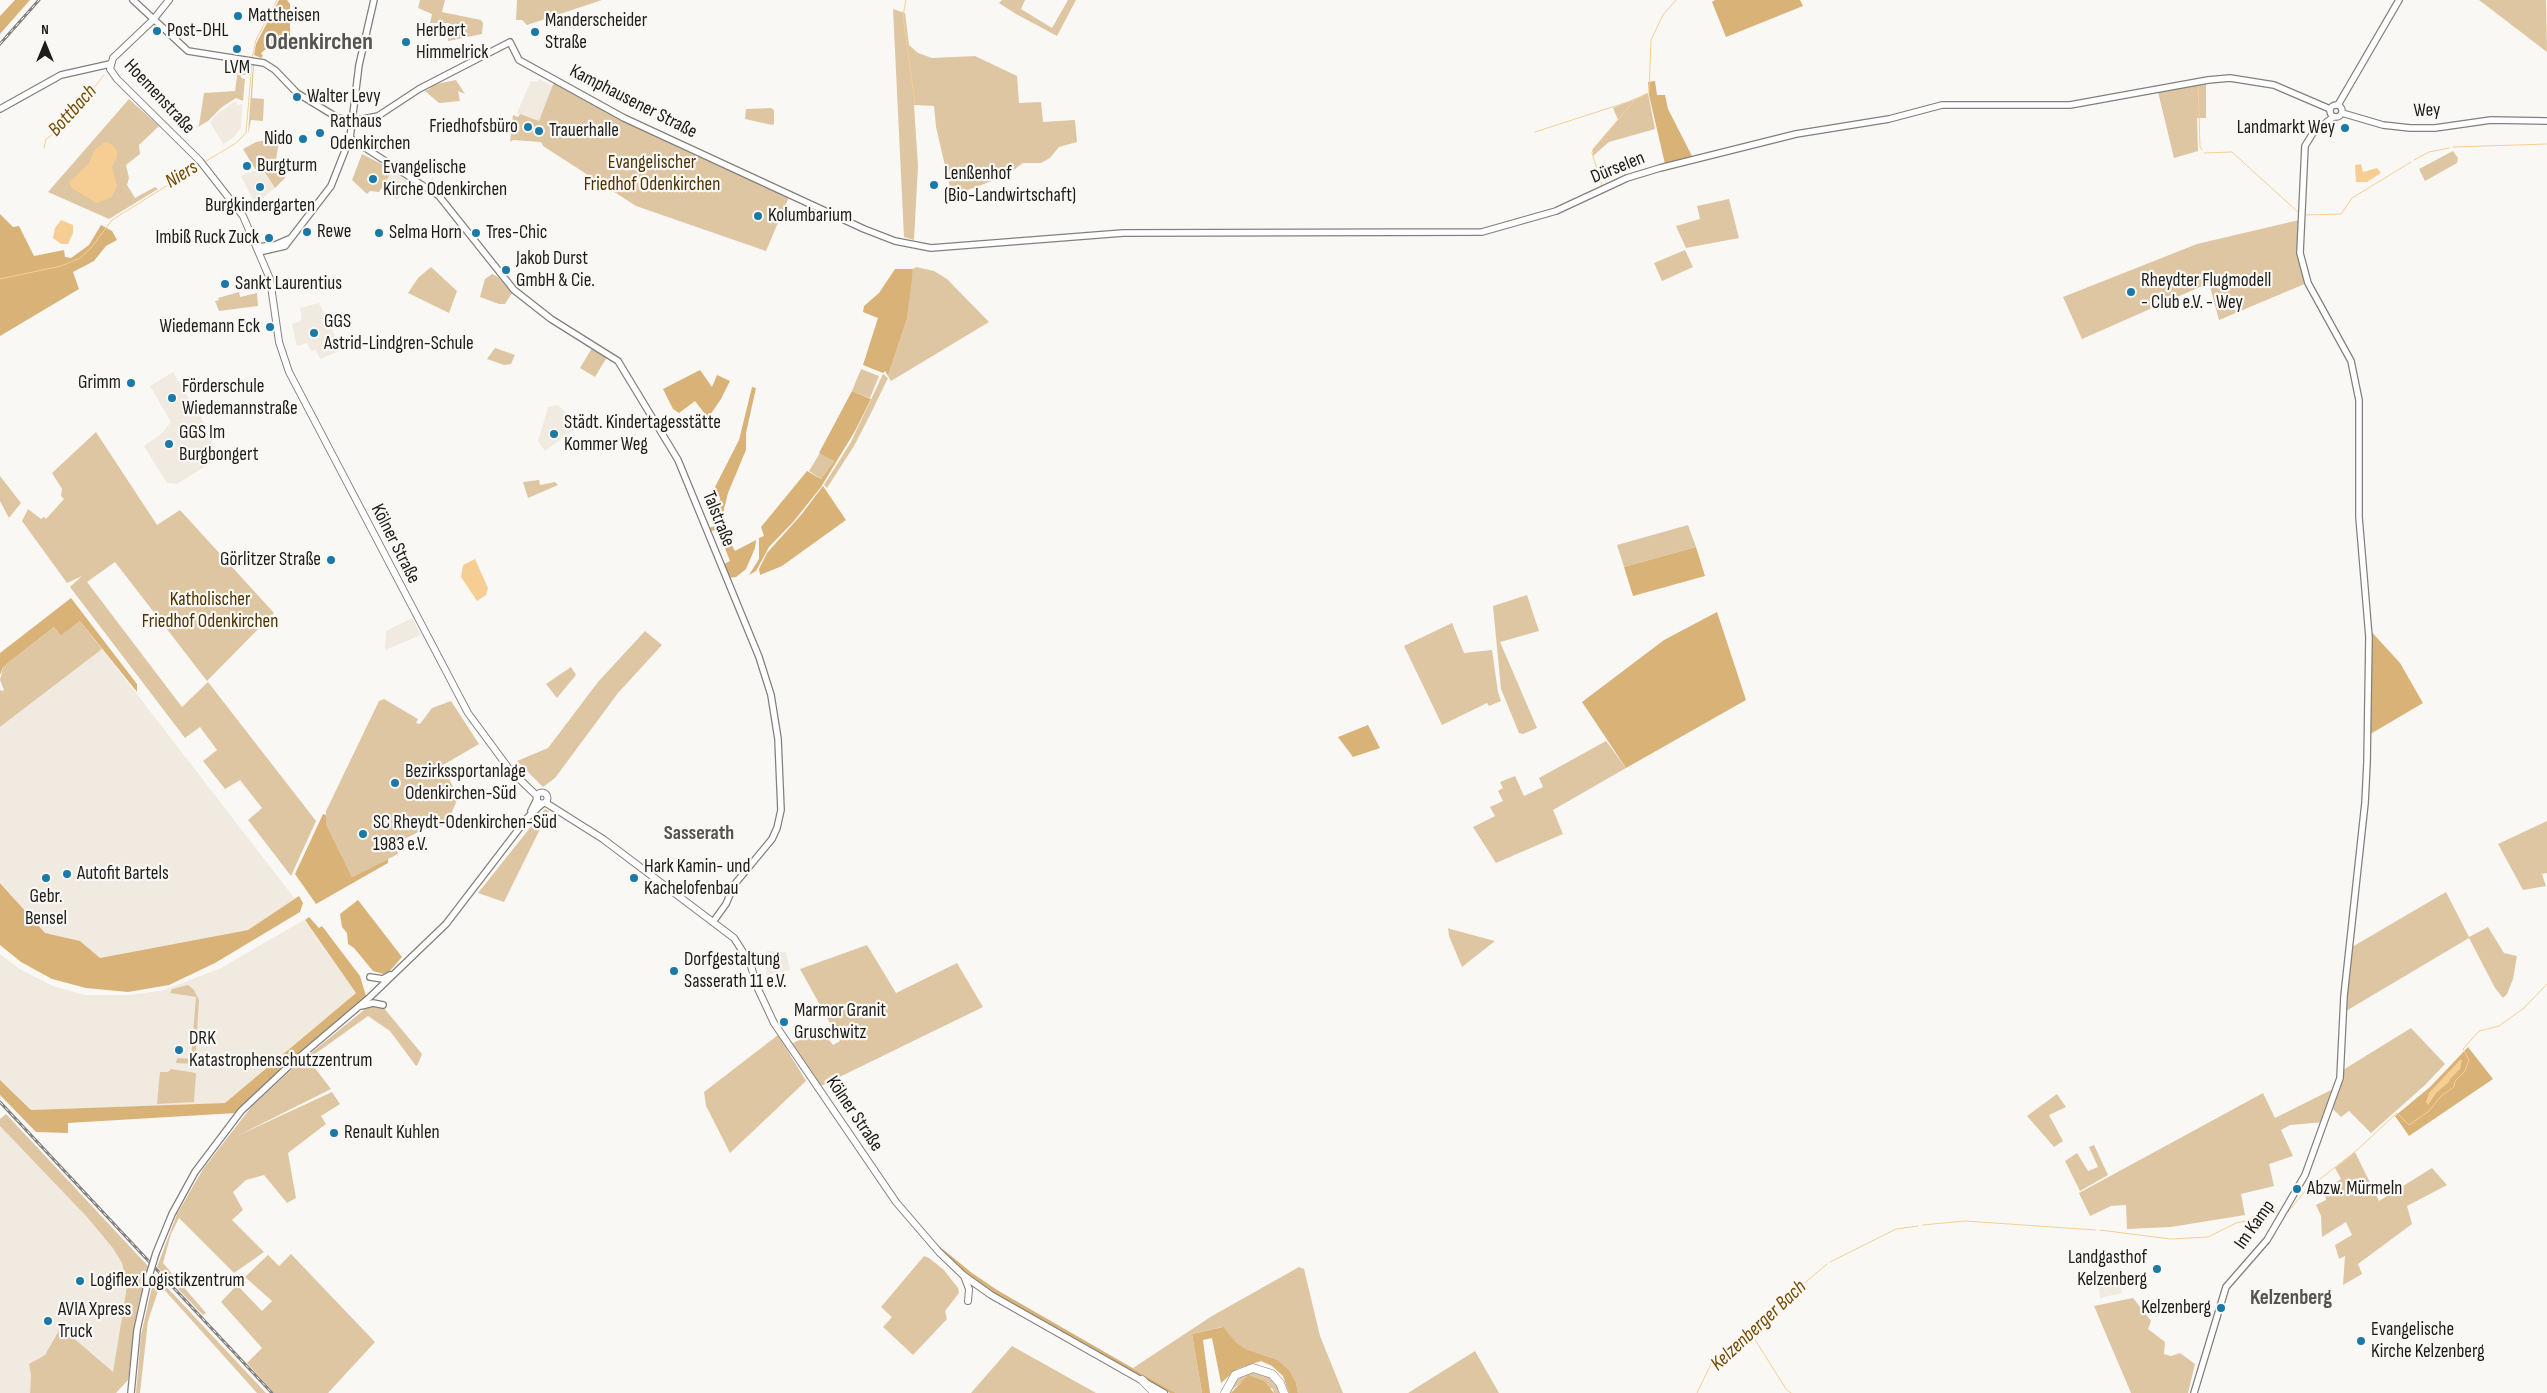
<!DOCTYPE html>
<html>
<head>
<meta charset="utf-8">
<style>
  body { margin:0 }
  #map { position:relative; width:2547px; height:1393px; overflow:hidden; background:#faf8f5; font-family:"Sofia Sans Condensed",sans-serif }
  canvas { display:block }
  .north { position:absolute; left:20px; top:20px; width:50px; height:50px; -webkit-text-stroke:4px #faf8f5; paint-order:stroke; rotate:0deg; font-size:14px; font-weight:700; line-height:20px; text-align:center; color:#1d1c1b }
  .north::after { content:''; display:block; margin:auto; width:18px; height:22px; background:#1d1c1b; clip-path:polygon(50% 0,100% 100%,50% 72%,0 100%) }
</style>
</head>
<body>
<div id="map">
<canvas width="2547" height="1393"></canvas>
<div class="north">N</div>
</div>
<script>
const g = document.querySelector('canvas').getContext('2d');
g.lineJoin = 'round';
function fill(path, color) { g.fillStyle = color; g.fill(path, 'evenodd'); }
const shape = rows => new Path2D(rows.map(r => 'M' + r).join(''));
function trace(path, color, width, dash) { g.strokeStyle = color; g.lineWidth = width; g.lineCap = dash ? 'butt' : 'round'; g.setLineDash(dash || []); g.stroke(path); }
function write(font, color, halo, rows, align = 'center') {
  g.font = font + ' "Sofia Sans Condensed",sans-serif'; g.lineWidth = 4.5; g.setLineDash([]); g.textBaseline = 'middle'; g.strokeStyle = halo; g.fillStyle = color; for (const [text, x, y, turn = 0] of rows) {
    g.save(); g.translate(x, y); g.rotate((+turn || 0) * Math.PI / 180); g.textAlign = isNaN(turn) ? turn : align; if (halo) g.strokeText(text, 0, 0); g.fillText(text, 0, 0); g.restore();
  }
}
fill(shape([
  [539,79,553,86,539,122,517,113,531,81,537,82],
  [236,101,238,105,242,104,241,128,233,138,223,144,210,122,218,113],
  [260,168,275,188,255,204,241,176],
  [393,170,411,182,397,200,381,189],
  [319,303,342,350,320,359,316,350,311,351,307,343,297,346,292,324,301,321,302,317,300,308],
  [173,372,195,409,197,408,219,458,177,484,167,483,144,446,161,434,171,422,150,386],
  [558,405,579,426,545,451,538,441,548,407],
  [412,618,421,635,385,650,386,631],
  [102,649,295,899,248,930,100,958,80,941,44,933,0,882,0,727],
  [304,920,356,993,225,1103,31,1110,0,1080,0,954,21,970,53,986,85,995,131,995,164,990,221,968],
  [767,951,786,952,790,970,766,975],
  [0,1125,86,1216,112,1247,122,1263,127,1286,113,1373,72,1337,57,1332,45,1355,29,1364,31,1376,30,1393,0,1393],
  [2107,1273,2117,1273,2122,1293,2100,1298,2097,1274]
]), '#f0eae0');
fill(shape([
  [420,0,445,0,442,12,481,20,483,23,482,34,448,41,449,23,430,23,432,14,418,8],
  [517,0,602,0,527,25,522,20,516,20],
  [1002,0,1025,0,1021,9,1052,28,1068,0,1076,0,1057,36,1016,14,999,3],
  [2479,0,2546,0,2547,52],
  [893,9,905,13,909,45,918,53,932,58,975,56,1017,76,1019,103,1041,102,1043,122,1075,120,1077,142,1059,147,1050,158,1041,163,1023,163,1005,176,952,196,936,127,934,106,914,105,918,166,914,240,904,237],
  [239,62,246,66,245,75,241,75,241,78,245,79,243,101,236,98,222,107,208,121,196,128,199,125,204,93,235,91],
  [253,64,254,64,252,98,264,99,263,121,251,120,248,134],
  [456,80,465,94,458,91,460,101,439,103,425,91,431,88,430,86,431,85],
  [554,82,677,147,789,197,766,251,636,206,543,146,541,142,513,140,510,142,513,115,518,117,520,114,539,121],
  [2206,82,2206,118,2197,118,2198,151,2174,158,2158,92],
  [1648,93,1655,129,1609,142,1593,156,1593,149,1618,120,1613,108],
  [129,99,159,126,139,145,140,154,126,165,129,178,127,185,135,198,155,187,158,189,109,219,48,192],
  [771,108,774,110,774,124,772,125,745,119,746,109],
  [267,140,279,141,275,166,286,175,285,178,275,188,265,173,260,168,255,169,243,149,256,142],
  [2453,151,2458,158,2457,163,2425,181,2419,169],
  [362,154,393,170,379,192,370,191,367,194,352,180],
  [1729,199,1739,238,1686,248,1676,226,1700,219,1697,206],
  [2299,220,2300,263,2307,283,2219,320,2209,283,2082,339,2063,297,2197,244],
  [1685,250,1693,267,1662,281,1654,263],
  [431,267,457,291,449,313,408,293,418,278],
  [916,267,934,271,947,279,989,322,891,381,888,376,907,319,911,279,913,269],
  [492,274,498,277,512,293,505,304,499,304,480,297,485,279],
  [239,292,240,297,257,293,258,306,219,311,215,301,219,300,218,298],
  [495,348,515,355,511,364,504,365,487,359],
  [592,348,607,357,595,377,580,368],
  [861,369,879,376,870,398,852,391],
  [883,374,888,378,871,413,854,446,827,488,824,485,851,442],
  [96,432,157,525,180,510,274,613,207,681,115,562,87,582,182,707,208,682,316,821,291,876,248,820,262,808,240,780,225,789,203,761,217,750,200,727,185,738,70,587,82,576,67,583,22,521,28,509,41,519,44,517,46,519,64,499,61,496,62,489,52,473],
  [820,453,834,461,821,479,809,471],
  [0,476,21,503,9,518,0,501],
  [539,480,540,485,555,482,558,485,528,498,523,482],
  [1688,525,1696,547,1624,567,1617,545],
  [1527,595,1539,631,1500,642,1537,728,1523,734,1519,733,1501,689,1493,606],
  [80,621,102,649,0,727,0,689,1,691,4,690,0,680,3,667,54,627,61,636],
  [1452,623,1464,653,1492,650,1498,692,1501,701,1489,706,1487,703,1442,725,1404,646],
  [645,631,662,645,618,693,555,778,543,787,517,761,548,748,598,682],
  [571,667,576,675,557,698,546,684],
  [384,699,418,719,416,723,420,724,432,708,451,701,479,744,443,765,458,798,447,823,434,830,431,826,396,843,398,854,352,877,326,824,326,811,379,701],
  [1606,741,1626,768,1553,810,1563,834,1496,863,1473,827,1495,816,1490,807,1503,801,1498,791,1503,788,1500,782,1515,776,1524,796,1543,787,1539,778],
  [545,809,549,811,504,902,478,893],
  [2547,821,2547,873,2542,874,2546,886,2523,890,2498,844],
  [2446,892,2469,937,2488,927,2504,953,2517,956,2513,979,2507,994,2503,998,2495,988,2469,938,2346,1011,2352,947],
  [1448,928,1450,929,1495,941,1462,967,1449,936],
  [867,945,896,993,957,963,983,1007,821,1086,791,1044,817,1031,826,1036,833,1045,840,1041,800,969],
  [188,985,194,990,199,1000,195,1064,176,1063,177,1058,191,1059,196,997,170,993,172,989],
  [370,1005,383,1007,422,1054,418,1064,416,1066,390,1031,368,1016,308,1059,331,1089,237,1136,332,1092,340,1104,321,1116,326,1124,288,1153,296,1198,287,1203,264,1175,246,1180,233,1192,243,1210,232,1220,264,1252,234,1273,179,1218,171,1234,163,1263,206,1313,203,1315,157,1267,177,1214,203,1169,252,1106,300,1062],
  [2411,1028,2445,1064,2424,1086,2371,1133,2349,1111,2341,1117,2333,1109,2343,1070],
  [778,1035,806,1081,730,1153,706,1106,704,1092],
  [171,1069,196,1073,194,1102,157,1104,160,1072,168,1072],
  [2333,1089,2325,1122,2290,1125,2281,1130,2293,1156,2269,1164,2274,1186,2241,1194,2245,1215,2171,1227,2127,1229,2126,1205,2111,1206,2090,1216,2079,1193,2263,1093,2275,1118],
  [2057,1094,2066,1107,2049,1115,2063,1141,2054,1147,2027,1116],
  [6,1114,148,1266,138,1307,128,1380,116,1393,30,1393,31,1376,29,1364,45,1355,59,1330,63,1329,113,1372,127,1286,122,1263,112,1247,86,1216,0,1126,0,1119],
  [2094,1145,2108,1175,2080,1191,2065,1161,2077,1153,2088,1171,2098,1167,2089,1147],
  [2355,1152,2379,1201,2432,1168,2447,1185,2407,1206,2412,1224,2358,1264,2362,1274,2343,1285,2345,1256,2339,1259,2335,1245,2352,1235,2346,1222,2322,1237,2321,1216,2316,1205,2326,1200,2324,1190,2341,1179,2335,1168],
  [291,1254,375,1342,328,1393,274,1393,247,1363,262,1348,221,1302,237,1285,262,1311,272,1301,245,1277,268,1255,279,1266],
  [924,1256,929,1258,944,1270,958,1288,959,1293,945,1311,947,1319,913,1355,883,1327,892,1317,881,1307],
  [1299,1267,1304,1269,1320,1336,1343,1393,1298,1393,1296,1382,1289,1370,1278,1360,1246,1349,1236,1342,1222,1327,1192,1334,1202,1393,1176,1393,1133,1368,1212,1316],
  [155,1274,161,1281,266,1393,257,1393,160,1285,148,1321,140,1393,136,1393,141,1335],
  [2133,1298,2151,1321,2148,1329,2165,1342,2164,1354,2171,1356,2180,1353,2195,1364,2188,1393,2131,1393,2094,1306],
  [1012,1346,1096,1393,971,1393],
  [1475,1351,1499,1393,1408,1393],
  [1250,1370,1272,1376,1281,1393,1274,1393,1273,1389,1243,1381,1233,1389,1231,1393,1227,1393,1234,1378]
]), '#dec6a2');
fill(shape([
  [15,0,30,0,0,34,0,16],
  [279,0,287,0,290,4,290,36,285,41,281,37,261,53,263,56,261,58,254,55,256,44],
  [1715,0,1800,0,1803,6,1726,37,1712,2],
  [1655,81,1657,95,1665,95,1668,109,1693,158,1665,164,1649,95,1648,82],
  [0,214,13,227,19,226,34,256,64,250,65,257,71,258,89,245,101,225,112,231,117,240,106,246,94,261,73,272,79,289,0,336],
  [895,269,913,269,907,319,888,376,885,371,883,373,863,365,878,318,863,312,864,306,879,293],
  [700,370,712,387,717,375,730,381,721,399,708,418,695,401,679,413,673,409,663,389],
  [752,387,756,388,746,433,746,450,728,493,724,509,723,524,726,535,735,551,756,540,755,548,746,569,736,577,729,578,724,564,730,561,718,530,710,531,708,528,716,526,720,498,715,487,739,440],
  [852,391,871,399,855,431,821,487,794,521,769,547,756,571,749,575,759,559,759,538,764,536,761,527,807,471,821,479,834,461,819,453],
  [823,486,846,520,782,566,760,575,759,569,767,553,801,515],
  [1696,547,1705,576,1633,596,1624,567],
  [71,598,137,684,137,692,80,621,61,636,54,627,3,667,0,675,0,653],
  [1717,612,1746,700,1626,768,1582,702,1664,640],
  [2369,629,2400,663,2423,703,2367,736],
  [1368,725,1380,748,1353,757,1338,737],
  [323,814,326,815,326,824,352,877,388,859,388,863,316,904,295,874],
  [0,883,45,933,80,941,100,958,248,930,299,896,303,903,300,912,215,963,169,985,128,992,86,988,52,979,21,962,0,945],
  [358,900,402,957,388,973,383,974,373,971,354,948,348,944,347,933,342,927,340,914],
  [309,917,319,928,322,926,360,976,366,996,299,1053,236,1113,68,1123,68,1133,36,1132,0,1095,0,1080,31,1110,225,1103,356,993,305,920],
  [2468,1047,2493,1079,2409,1136,2395,1116,2430,1087],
  [928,1237,972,1273,997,1290,1176,1393,1170,1393,999,1297,971,1278],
  [1223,1327,1236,1342,1246,1349,1278,1360,1289,1370,1296,1382,1298,1393,1289,1393,1283,1376,1272,1366,1261,1361,1237,1369,1221,1383,1212,1338,1203,1340,1210,1393,1202,1393,1192,1334],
  [1248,1375,1264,1381,1274,1393,1231,1393]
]), '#d9b278');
fill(shape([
  [106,142,114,146,117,151,117,157,112,167,117,186,111,198,96,203,72,188,69,182,89,163,95,149],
  [2361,164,2363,172,2377,168,2381,173,2367,182,2356,182,2355,165],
  [61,220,73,225,73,233,68,244,61,244,53,238,55,228],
  [475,559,488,588,486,595,477,601,461,577,463,565],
  [2460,1060,2462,1060,2460,1069,2450,1079,2448,1083,2436,1093,2428,1105,2426,1102,2429,1093]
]), '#f6ce93');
trace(shape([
  [906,0,903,16,915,104],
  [252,58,256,40,277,0],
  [2198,85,2200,147,2202,150],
  [1649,92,1651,40,1663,15,1676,0],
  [1535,132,1634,100],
  [2453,147,2547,144],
  [44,148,46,139,62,128,104,75],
  [2204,153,2232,152,2299,213],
  [2414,160,2429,152,2449,148],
  [203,163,236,143,246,133,252,62],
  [1602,186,1592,153,1593,149,1635,100,1646,94],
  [2305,215,2341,214,2352,198,2411,162],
  [0,279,61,266,80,258,91,248,112,220,200,165],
  [2311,1186,2357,1150,2397,1113,2409,1125,2429,1111,2441,1096,2454,1087,2455,1081,2465,1071,2469,1060,2463,1049,2479,1031,2499,1026,2524,1008,2547,984],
  [2288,1212,2306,1190],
  [1923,1225,1965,1221,2096,1230],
  [2100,1230,2170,1239,2208,1237,2236,1223,2251,1220,2252,1217,2276,1210,2277,1214],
  [1830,1262,1896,1229,1918,1226],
  [1756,1326,1754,1338,1786,1389,1791,1393],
  [1697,1393,1712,1362,1827,1264]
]), '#f6ce93', 1);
const secondary = shape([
  [133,0,188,51,264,63,275,70,297,93,338,118,353,121,378,116,419,89,510,42,519,60,624,118,864,229,895,241,931,248,1123,233,1482,232,1556,211,1627,178,1660,168,1796,134,1889,119,1942,105,2070,105,2208,80,2230,78,2274,85,2330,109],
  '2330 111a6 6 0 1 1 12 0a6 6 0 1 1-12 0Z',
  [2338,105,2399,0],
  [0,109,61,75,110,64],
  [2342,113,2383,125,2410,128,2435,128,2491,120,2547,121],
  [350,138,439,196,514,290,551,319,618,361,678,460,759,657,771,695,778,739,781,810,777,828,772,839,734,885,726,904,713,922],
  [257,247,275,245,289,239],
  [259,252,285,246,331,186,350,138,359,65,374,0],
  [531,811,537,799],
  [370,977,383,979,390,975],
  [361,1006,373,1003,383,1005],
  [156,1253,172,1214,195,1172,241,1111,290,1065,370,997,446,924,528,817,542,804],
  [131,1393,137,1330,149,1276],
  [2194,1393,2226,1287,2267,1240,2305,1175,2340,1078,2344,996,2365,803,2367,763,2369,637,2359,517,2359,400,2351,361,2308,283,2300,253,2305,146,2313,133,2333,117]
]);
const primary = shape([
  [169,0,153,20,113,58,110,69,117,79,200,161,243,216,270,279,279,342,289,372,468,713,510,770,537,796],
  '536.5 798a5.5 5.5 0 1 1 11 0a5.5 5.5 0 1 1-11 0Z',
  [546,803,603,839,734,938,750,963,758,989,774,1023,896,1202,939,1252,963,1275,991,1295,1164,1393],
  [964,1276,969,1289,968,1301]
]);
const highway = shape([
  [1142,1380,1155,1393],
  [1225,1393,1235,1375,1253,1368,1272,1374,1280,1383,1284,1393]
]);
trace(secondary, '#82807e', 8);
trace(primary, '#82807e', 8);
trace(highway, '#82807e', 9);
trace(secondary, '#fff', 5.5);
trace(primary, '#fff', 6);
trace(highway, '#fff', 8);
const rail = shape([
  [0,44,39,0],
  [0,1102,272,1393]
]);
trace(rail, '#83817f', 3);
trace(rail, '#faf8f5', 1, [4]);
const secondaryBridge = shape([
  [149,1276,156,1253]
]);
trace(secondaryBridge, '#82807e', 8, []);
trace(secondaryBridge, '#fff', 5.5);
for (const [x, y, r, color] of [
  [238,16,5,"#1a79a6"],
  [157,31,5,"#1a79a6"],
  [535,32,5,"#1a79a6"],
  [406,42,5,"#1a79a6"],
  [237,49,5,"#1a79a6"],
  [297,97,5,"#1a79a6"],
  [528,127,5,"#1a79a6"],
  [2345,128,5,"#1a79a6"],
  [539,131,5,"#1a79a6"],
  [320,133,5,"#1a79a6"],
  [303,139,5,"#1a79a6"],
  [247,166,5,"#1a79a6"],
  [373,179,5,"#1a79a6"],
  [934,185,5,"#1a79a6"],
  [260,187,5,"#1a79a6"],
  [758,216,5,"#1a79a6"],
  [307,232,5,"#1a79a6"],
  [379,233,5,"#1a79a6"],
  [476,233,5,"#1a79a6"],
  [269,238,5,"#1a79a6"],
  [506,270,5,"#1a79a6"],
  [225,284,5,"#1a79a6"],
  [2131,292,5,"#1a79a6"],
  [270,327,5,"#1a79a6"],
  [314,333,5,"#1a79a6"],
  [131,383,5,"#1a79a6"],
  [172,398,5,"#1a79a6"],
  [554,434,5,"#1a79a6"],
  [169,444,5,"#1a79a6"],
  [331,560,5,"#1a79a6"],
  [395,783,5,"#1a79a6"],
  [363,834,5,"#1a79a6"],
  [67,874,5,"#1a79a6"],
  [46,878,5,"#1a79a6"],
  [634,878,5,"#1a79a6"],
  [674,971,5,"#1a79a6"],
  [784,1022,5,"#1a79a6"],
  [179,1050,5,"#1a79a6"],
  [334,1133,5,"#1a79a6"],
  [2297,1189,5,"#1a79a6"],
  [2157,1269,5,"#1a79a6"],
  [80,1281,5,"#1a79a6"],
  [2221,1308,5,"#1a79a6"],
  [48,1321,5,"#1a79a6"],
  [2361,1341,5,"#1a79a6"]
]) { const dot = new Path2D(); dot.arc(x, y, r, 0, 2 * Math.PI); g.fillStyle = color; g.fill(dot); trace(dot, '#faf8f5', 2); }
write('19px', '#1d1c1b', '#faf8f5', [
  ["Mattheisen",248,16],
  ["Manderscheider",545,21],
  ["Straße",545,43],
  ["Post-DHL",167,31],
  ["Herbert",416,31],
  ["Himmelrick",416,53],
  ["LVM",237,68,"center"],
  ["Walter Levy",307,97],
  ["Rathaus",330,122],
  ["Odenkirchen",330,144],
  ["Friedhofsbüro",518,127,"right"],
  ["Landmarkt Wey",2335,128,"right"],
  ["Trauerhalle",549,131],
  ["Nido",293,139,"right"],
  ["Burgturm",257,166],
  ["Evangelische",383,168],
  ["Kirche Odenkirchen",383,190],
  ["Lenßenhof",944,174],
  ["(Bio-Landwirtschaft)",944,196],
  ["Burgkindergarten",260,206,"center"],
  ["Kolumbarium",768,216],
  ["Rewe",317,232],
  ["Selma Horn",389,233],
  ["Tres-Chic",486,233],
  ["Imbiß Ruck Zuck",259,238,"right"],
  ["Jakob Durst",516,259],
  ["GmbH & Cie.",516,281],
  ["Rheydter Flugmodell",2141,281],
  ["- Club e.V. - Wey",2141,303],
  ["Sankt Laurentius",235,284],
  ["GGS",324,322],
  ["Astrid-Lindgren-Schule",324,344],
  ["Wiedemann Eck",260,327,"right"],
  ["Grimm",121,383,"right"],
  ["Förderschule",182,387],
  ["Wiedemannstraße",182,409],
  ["Städt. Kindertagesstätte",564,423],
  ["Kommer Weg",564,445],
  ["GGS Im",179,433],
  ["Burgbongert",179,455],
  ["Görlitzer Straße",321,560,"right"],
  ["Bezirkssportanlage",405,772],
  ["Odenkirchen-Süd",405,794],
  ["SC Rheydt-Odenkirchen-Süd",373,823],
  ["1983 e.V.",373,845],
  ["Hark Kamin- und",644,867],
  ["Kachelofenbau",644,889],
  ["Autofit Bartels",77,874],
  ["Gebr.",46,897,"center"],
  ["Bensel",46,919,"center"],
  ["Dorfgestaltung",684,960],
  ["Sasserath 11 e.V.",684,982],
  ["Marmor Granit",794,1011],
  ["Gruschwitz",794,1033],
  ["DRK",189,1039],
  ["Katastrophenschutzzentrum",189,1061],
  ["Renault Kuhlen",344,1133],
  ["Abzw. Mürmeln",2307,1189],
  ["Landgasthof",2147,1258,"right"],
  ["Kelzenberg",2147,1280,"right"],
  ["Logiflex Logistikzentrum",90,1281],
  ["Kelzenberg",2211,1308,"right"],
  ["AVIA Xpress",58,1310],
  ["Truck",58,1332],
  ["Evangelische",2371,1330],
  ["Kirche Kelzenberg",2371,1352]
], 'left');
write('19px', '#1d1c1b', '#faf8f5', [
  ["Hoemenstraße",159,97,47],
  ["Kamphausener Straße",633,102,27],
  ["Wey",2427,111,-2],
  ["Dürselen",1618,168,-22],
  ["Talstraße",718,519,68],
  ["Kölner Straße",395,544,63],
  ["Kölner Straße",854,1114,56],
  ["Im Kamp",2255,1225,-55]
]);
write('19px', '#4c3200', '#faf8f5', [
  ["Evangelischer",652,163],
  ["Friedhof Odenkirchen",652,185],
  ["Katholischer",210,600],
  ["Friedhof Odenkirchen",210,622]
]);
write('italic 20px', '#724c00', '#faf8f5', [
  ["Bottbach",73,111,-48],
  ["Niers",182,175,-32],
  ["Kelzenberger Bach",1759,1326,-43]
]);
write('bold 20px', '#555451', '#faf8f5', [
  ["Sasserath",699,834]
]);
write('bold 21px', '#555451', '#faf8f5', [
  ["Kelzenberg",2291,1299]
]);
write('bold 24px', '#555451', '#faf8f5', [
  ["Odenkirchen",319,43]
]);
</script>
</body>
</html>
